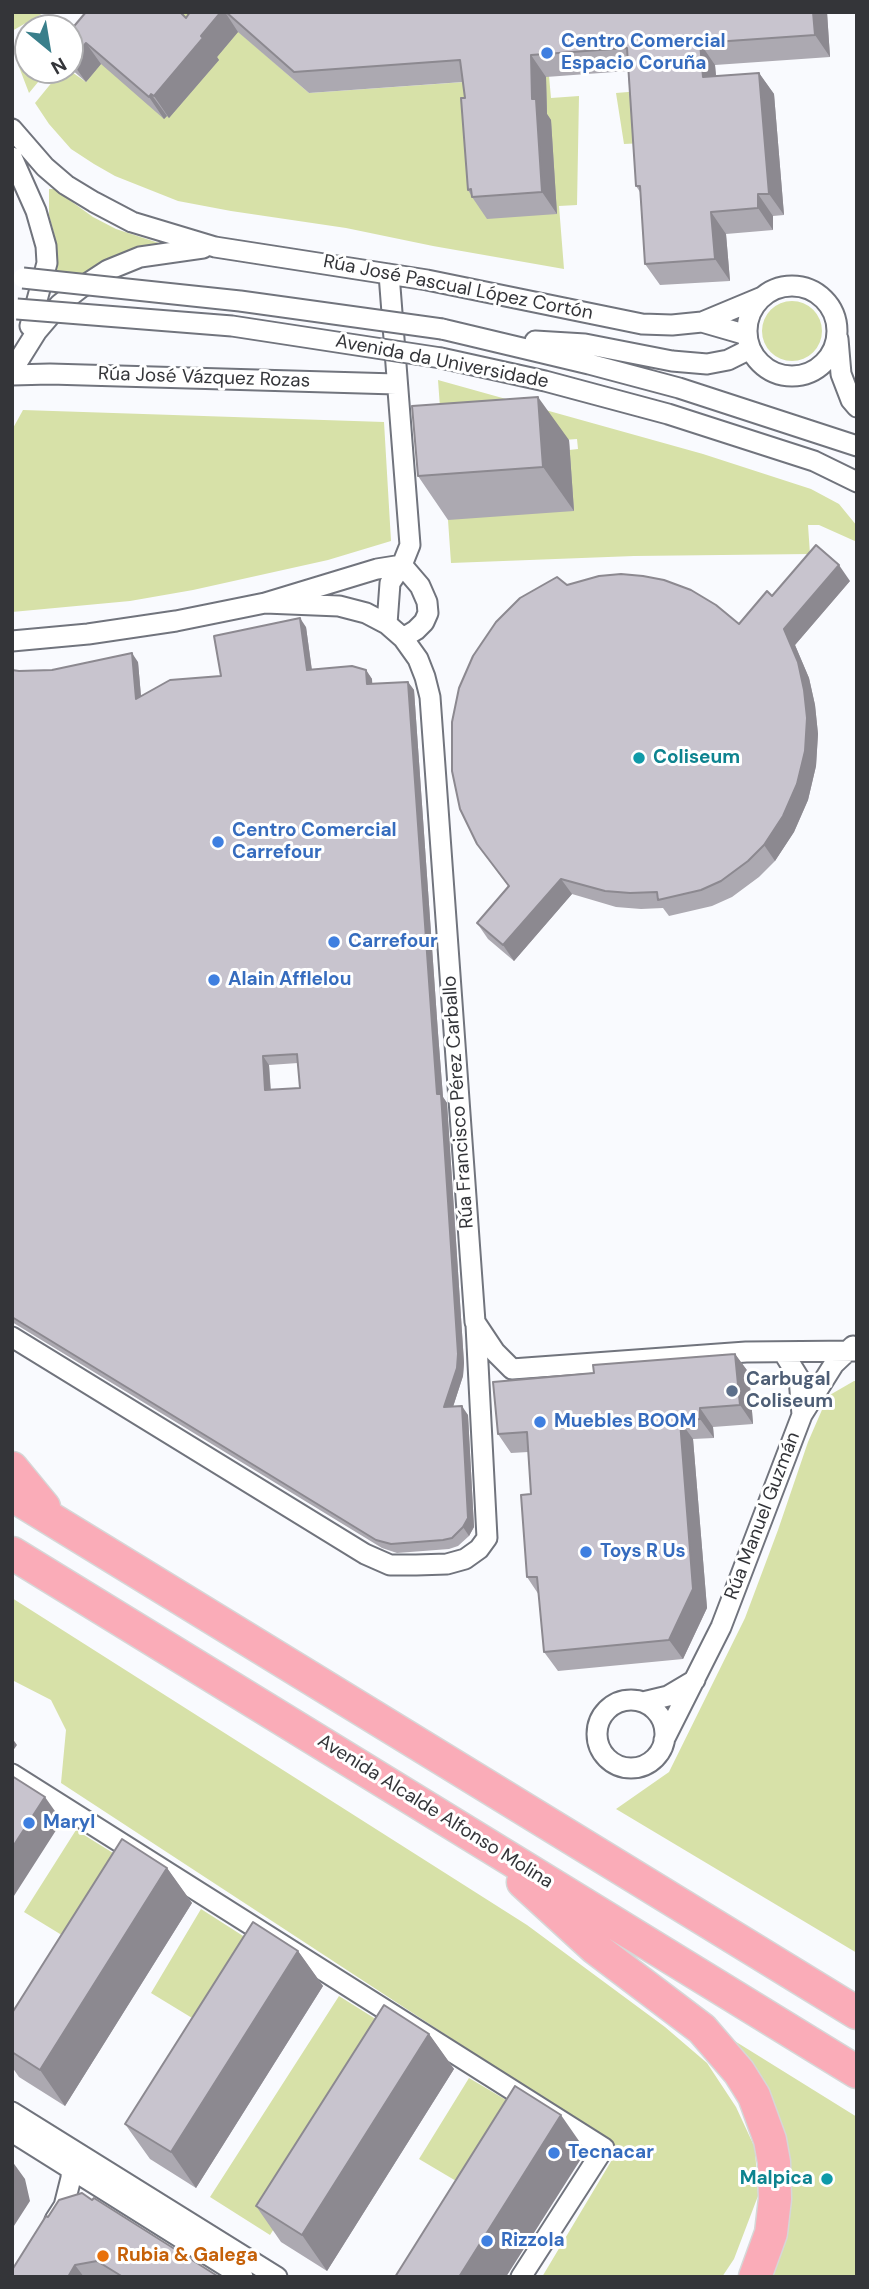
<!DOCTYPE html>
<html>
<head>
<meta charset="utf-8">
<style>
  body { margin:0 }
  #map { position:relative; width:869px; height:2289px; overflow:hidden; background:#f9fafe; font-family:"DM Sans",sans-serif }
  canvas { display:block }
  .frame { position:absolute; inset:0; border:14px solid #343539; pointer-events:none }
  .north { position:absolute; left:14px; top:14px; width:70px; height:70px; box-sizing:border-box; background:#fff; border:2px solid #aeaeb0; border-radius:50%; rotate:150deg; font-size:19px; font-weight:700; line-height:28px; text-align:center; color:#343539 }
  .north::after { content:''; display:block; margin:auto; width:24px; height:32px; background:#397f8b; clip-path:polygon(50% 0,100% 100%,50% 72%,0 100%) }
</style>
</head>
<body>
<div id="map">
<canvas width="869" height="2289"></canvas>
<div class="frame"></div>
<div class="north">N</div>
</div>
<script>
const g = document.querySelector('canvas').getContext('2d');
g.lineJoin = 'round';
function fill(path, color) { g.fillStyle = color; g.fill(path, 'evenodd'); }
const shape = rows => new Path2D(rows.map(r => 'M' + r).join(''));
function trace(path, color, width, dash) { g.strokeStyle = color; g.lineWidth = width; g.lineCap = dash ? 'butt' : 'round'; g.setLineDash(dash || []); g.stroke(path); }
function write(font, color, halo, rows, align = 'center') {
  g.font = font + ' "DM Sans",sans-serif'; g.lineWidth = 6; g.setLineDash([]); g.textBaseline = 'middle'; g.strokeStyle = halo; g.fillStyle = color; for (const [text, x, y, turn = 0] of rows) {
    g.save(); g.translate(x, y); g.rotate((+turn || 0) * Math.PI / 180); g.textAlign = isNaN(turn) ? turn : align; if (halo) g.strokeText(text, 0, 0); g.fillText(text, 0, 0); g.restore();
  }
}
fill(shape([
  [12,12,45,12,12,31],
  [137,12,216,12,309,93,549,76,551,98,579,96,577,205,559,206,564,269,433,246,346,228,231,211,178,201,115,176,94,164,71,149,49,124,35,103,62,70,69,70,86,82],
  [28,50,28,70,48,70,29,93,16,59],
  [640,91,645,143,624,144,616,93],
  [49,189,54,189,93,217,116,229,162,244,139,252,54,297,58,262,54,233,49,215],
  '762 331a30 30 0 1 1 60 0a30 30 0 1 1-60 0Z',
  [438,380,703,454,811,489,839,504,857,526,857,542,819,525,808,525,810,554,634,556,451,563,448,520,569,450,578,449,577,439,443,449],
  [23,410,384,422,391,541,328,560,193,590,130,601,12,612,12,430],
  [854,1381,857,1381,857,1953,616,1809,669,1772,745,1618,778,1530,808,1442,828,1396],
  [12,1598,527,1925,665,2027,707,2063,736,2107,755,2148,758,2196,734,2259,722,2277,542,2277,619,2148,61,1783,66,1730,51,1700,12,1680],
  [76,1830,134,1866,83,1948,24,1912],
  [201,1909,265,1950,197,2021,151,1993],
  [339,1996,398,2033,270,2235,210,2197],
  [725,2035,857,2117,857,2277,774,2277,770,2273,785,2212],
  [469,2078,523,2110,473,2191,419,2159]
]), '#d7e1a8');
const minor = shape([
  [12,129,45,167,66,185,94,202,132,222,215,247,427,280,642,324,672,325,702,322,762,297],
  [12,157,36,211,46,246,47,263,30,326],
  '747 331a45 45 0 1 1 90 0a45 45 0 1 1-90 0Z',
  [702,322,747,335],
  [442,329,589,364,679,388,857,446],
  [838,339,841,374,851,400,857,407],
  [535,341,585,344,672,361,707,364,728,360,750,349],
  [441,358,545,381,668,414,814,461,857,482],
  [12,371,37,331,60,304,82,287,108,270,140,257,203,248],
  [12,375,50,374,396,384],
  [265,603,339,606,366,613,387,624,403,638,418,659,425,677,430,697,475,1322,495,1352,512,1369,746,1352,857,1351],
  [387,624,390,583,402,565,420,586,427,602,428,613,424,622,416,630,403,638],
  [12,641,88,634,176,621,265,603,377,569,402,565,410,545,389,274],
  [12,1337,365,1554,390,1565,416,1565,447,1564,465,1559,479,1549,487,1538,476,1325],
  [802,1415,834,1364,853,1346],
  '597 1734a34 34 0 1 1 68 0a34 34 0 1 1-68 0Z',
  [643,1702,668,1696,695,1680],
  [664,1740,721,1627,802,1415,799,1378,783,1352],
  [12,1774,604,2148,521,2277],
  [12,2112,277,2277],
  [12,2132,243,2277],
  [55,2220,64,2206,71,2178,72,2159]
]);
const trunk = shape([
  [12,1468,44,1507],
  [12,1495,857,2013],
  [12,1553,857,2072],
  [523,1882,595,1948,702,2029,739,2072,754,2096,770,2140,774,2162,775,2199,771,2233,755,2277]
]);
trace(minor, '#71747d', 23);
trace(trunk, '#d6d7d7', 35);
trace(minor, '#fff', 19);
trace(trunk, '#faacb8', 32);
const minorBridge = shape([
  [23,278,240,301,442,329],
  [17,309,232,326,441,358]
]);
trace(minorBridge, '#71747d', 23, []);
trace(minorBridge, '#fff', 19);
fill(shape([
  [190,12,827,12,830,57,715,65,716,76,759,73,774,94,784,215,773,216,773,230,726,234,730,281,660,285,645,264,640,192,636,186,628,71,546,77,547,114,551,120,557,214,487,219,472,197,471,195,468,190,465,98,463,82,309,93,238,32,217,57,219,60,169,118,167,116,164,119,101,64,86,82,70,68,70,31,186,18],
  [569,440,574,511,448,520,418,476],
  [850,581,795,645,809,678,815,705,818,734,816,766,808,800,794,832,775,861,759,877,732,897,712,906,669,916,663,908,641,909,616,907,572,894,514,961,488,939,477,923,508,886,477,844,567,585,739,624,772,596],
  [306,627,312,670,366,670,372,679,372,684,408,682,414,690,438,1033,443,1097,447,1103,464,1363,463,1376,453,1407,468,1415,474,1527,469,1536,458,1546,449,1549,397,1553,382,1548,12,1322,12,670,19,671,52,670,138,662,141,696,221,676],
  [298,1063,300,1088,271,1090,269,1065],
  [735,1354,749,1373,753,1424,713,1427,714,1438,693,1439,707,1608,683,1659,558,1671,544,1652,539,1595,527,1577,531,1494,528,1452,511,1453,498,1434,594,1373],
  [167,1868,192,1903,65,2106,19,2077,12,2067,12,2013],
  [298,1951,323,1986,196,2188,150,2159,125,2124],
  [429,2034,454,2069,327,2271,281,2242,256,2206],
  [92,2200,219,2277,12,2277,48,2217]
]), '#aca9b1');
fill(shape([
  [221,12,225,12,238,32,217,57,219,60,169,118,154,96],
  [813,12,827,12,830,57,815,35],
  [86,43,101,64,86,82,71,61],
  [700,43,715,65,718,98,703,77],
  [531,55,546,77,547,114,551,120,557,214,542,192,532,99],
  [759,73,774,94,784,215,769,194],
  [151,94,167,116,164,119,149,97],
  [758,194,773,216,773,230,758,208],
  [711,212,726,234,730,281,715,259],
  [538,397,569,440,574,511,543,467],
  [839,565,850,581,795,645,809,678,815,705,818,734,816,766,808,800,794,832,775,861,764,845,784,629],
  [300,618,306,627,313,679,307,670],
  [132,653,138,662,142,708,136,699],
  [366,670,372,679,373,693,367,684],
  [408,682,414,690,438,1033,443,1097,447,1103,464,1363,463,1376,450,1416,444,1407,437,1094],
  [561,879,572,894,514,961,503,945],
  [263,1056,269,1065,271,1099,265,1090],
  [735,1354,749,1373,753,1424,740,1405],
  [462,1406,468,1415,474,1527,469,1536,463,1527],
  [700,1408,713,1427,714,1438,700,1419],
  [680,1421,693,1439,707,1608,683,1659,669,1640],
  [12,1738,17,1745,12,1752],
  [45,1797,62,1821,12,1899,12,1848],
  [167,1868,192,1903,65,2106,40,2070],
  [298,1951,323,1986,196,2188,171,2152],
  [429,2034,454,2069,327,2271,302,2235],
  [561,2115,586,2151,506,2277,459,2277],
  [12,2161,25,2179,30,2201,12,2229],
  [75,2265,84,2277,68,2277]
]), '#8c8990');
const building = shape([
  [86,12,180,12,186,18,190,12,221,12,201,36,203,38,154,96,151,94,149,97,86,43,71,61,70,60,70,31,86,12],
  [226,12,813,12,815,35,700,43,703,77,759,73,769,194,758,194,758,208,711,212,715,259,645,264,640,186,636,186,627,48,531,55,532,99,536,99,542,192,472,197,471,189,468,190,461,98,465,98,460,60,294,72,226,12],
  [538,397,543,467,418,476,412,406,538,397],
  [816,545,839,565,784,629,798,662,804,690,807,718,805,751,797,784,783,816,764,845,748,861,721,881,701,890,658,900,657,892,630,893,605,891,561,879,503,945,477,923,509,886,477,844,460,809,452,771,452,722,459,688,473,656,496,622,520,598,557,577,567,585,599,576,621,574,643,576,664,580,691,590,716,605,739,624,767,591,772,596,816,545],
  [300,618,307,670,352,666,366,670,367,684,408,682,432,1024,437,1094,441,1094,458,1354,457,1368,444,1407,462,1406,468,1518,463,1527,452,1538,443,1540,391,1544,376,1540,12,1317,12,670,19,671,52,670,132,653,136,699,170,680,221,676,214,636,300,618],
  [297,1054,300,1088,265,1090,263,1056,297,1054],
  [735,1354,740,1405,700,1408,700,1419,680,1421,693,1589,669,1640,544,1652,537,1577,527,1577,521,1495,531,1494,527,1432,498,1434,493,1382,594,1373,593,1365,735,1354],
  [12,1776,45,1797,12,1848,12,1776],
  [122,1839,167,1868,40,2070,12,2052,12,2013,122,1839],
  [253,1922,298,1951,171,2152,125,2124,253,1922],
  [384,2005,429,2034,302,2235,256,2206,384,2005],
  [515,2086,561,2115,459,2277,395,2277,515,2086],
  [82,2193,92,2200,94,2198,219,2277,123,2277,97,2261,75,2265,68,2277,12,2277,12,2270,46,2216,48,2217,59,2200,82,2193]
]);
fill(building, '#c8c4ce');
trace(building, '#8c8990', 2);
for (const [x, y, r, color] of [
  [547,53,7,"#3f7fe0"],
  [639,758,7,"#0f9aa8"],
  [218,842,7,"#3f7fe0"],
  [334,942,7,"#3f7fe0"],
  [214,980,7,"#3f7fe0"],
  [732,1391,7,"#5c6f8a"],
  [540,1422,7,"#3f7fe0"],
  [586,1552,7,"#3f7fe0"],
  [29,1823,7,"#3f7fe0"],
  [554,2153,7,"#3f7fe0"],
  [827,2179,7,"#0f9aa8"],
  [487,2241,7,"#3f7fe0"],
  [103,2256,7,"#e8710a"]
]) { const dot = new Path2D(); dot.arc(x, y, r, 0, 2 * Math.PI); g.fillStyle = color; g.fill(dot); trace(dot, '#fff', 2.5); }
write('bold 19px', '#366cbe', '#fff', [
  ["Centro Comercial",561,42],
  ["Espacio Coruña",561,64],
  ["Centro Comercial",232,831],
  ["Carrefour",232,853],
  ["Carrefour",348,942],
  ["Alain Afflelou",228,980],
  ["Muebles BOOM",554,1422],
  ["Toys R Us",600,1552],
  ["Maryl",43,1823],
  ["Tecnacar",568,2153],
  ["Rizzola",501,2241]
], 'left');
write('19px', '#343539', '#fff', [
  ["Rúa José Pascual López Cortón",458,288,11],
  ["Avenida da Universidade",442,362,11],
  ["Rúa José Vázquez Rozas",204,378,2],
  ["Rúa Francisco Pérez Carballo",459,1102,-94],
  ["Rúa Manuel Guzmán",763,1516,-69],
  ["Avenida Alcalde Alfonso Molina",435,1812,32]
]);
write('bold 19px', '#0d838f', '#fff', [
  ["Coliseum",653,758],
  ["Malpica",813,2179,"right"]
], 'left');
write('bold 19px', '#4e5e75', '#fff', [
  ["Carbugal",746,1380],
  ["Coliseum",746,1402]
], 'left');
write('bold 19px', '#c56008', '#fff', [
  ["Rubia & Galega",117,2256]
], 'left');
</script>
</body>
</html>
